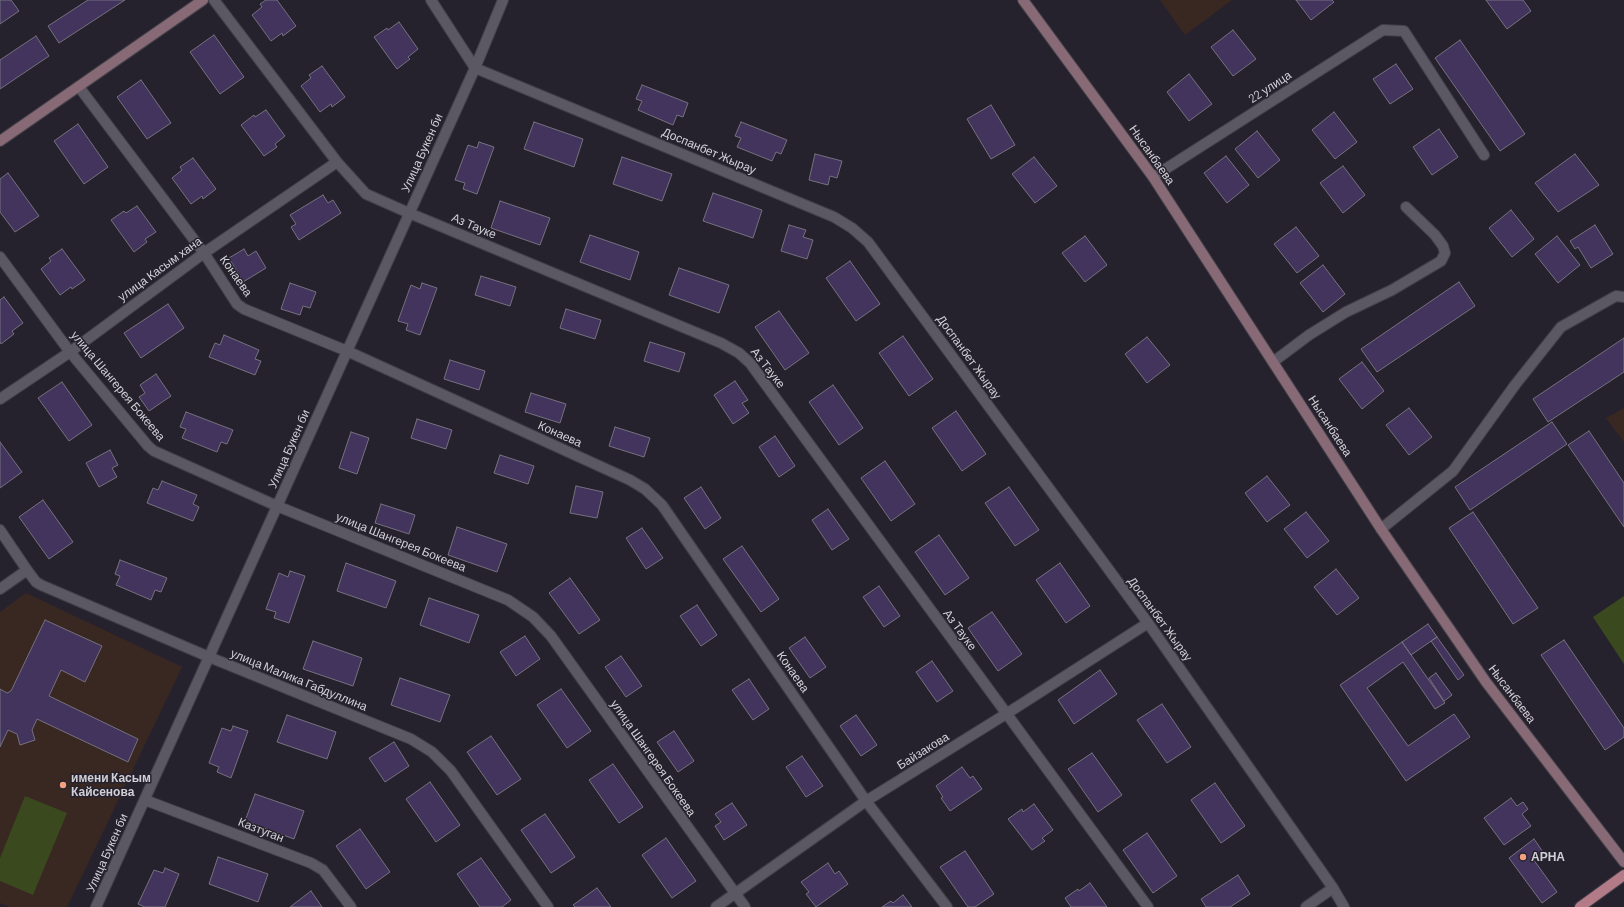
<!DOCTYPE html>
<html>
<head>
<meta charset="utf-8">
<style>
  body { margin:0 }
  canvas { display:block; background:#26222d }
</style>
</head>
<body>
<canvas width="1624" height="907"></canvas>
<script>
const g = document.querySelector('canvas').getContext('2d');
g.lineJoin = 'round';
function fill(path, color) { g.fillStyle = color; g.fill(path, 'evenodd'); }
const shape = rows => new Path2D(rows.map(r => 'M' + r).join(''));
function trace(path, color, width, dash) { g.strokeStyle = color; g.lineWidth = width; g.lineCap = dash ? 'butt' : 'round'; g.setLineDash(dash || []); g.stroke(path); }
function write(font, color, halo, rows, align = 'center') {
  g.font = font + ' Barlow,sans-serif'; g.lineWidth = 3; g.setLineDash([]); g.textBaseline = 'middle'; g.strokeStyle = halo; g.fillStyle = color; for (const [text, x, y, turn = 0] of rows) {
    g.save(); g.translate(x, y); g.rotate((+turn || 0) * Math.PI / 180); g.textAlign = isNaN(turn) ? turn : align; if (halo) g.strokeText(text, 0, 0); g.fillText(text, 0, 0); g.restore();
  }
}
fill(shape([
  [1160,0,1232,0,1185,35],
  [1624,408,1624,442,1606,418],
  [26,593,182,667,67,907,10,907,0,903,0,612]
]), '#392721');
fill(shape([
  [1624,596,1624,664,1593,617],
  [25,796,67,813,33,895,0,881,0,858]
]), '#3b491f');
const building = shape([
  [0,0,11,0,19,11,0,24,0,0],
  [88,0,125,0,59,43,48,26,88,0],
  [266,0,277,0,296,26,283,36,282,33,271,41,252,15,262,7,260,4,266,0],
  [1296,0,1332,0,1334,2,1311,20,1296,0],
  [1486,0,1523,0,1531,11,1507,29,1486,0],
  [399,22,418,49,408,57,410,59,397,69,374,37,387,28,388,30,399,22],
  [1233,30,1256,59,1233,76,1211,47,1233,30],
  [214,35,244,77,220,94,190,52,214,35],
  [36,36,49,56,0,89,0,60,36,36],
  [1460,40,1525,134,1500,151,1435,58,1460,40],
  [1396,64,1413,89,1390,104,1373,79,1396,64],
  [322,66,345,97,332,107,331,104,320,112,301,86,311,78,309,75,322,66],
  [1189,74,1212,104,1189,121,1167,92,1189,74],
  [141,80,171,123,147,139,117,97,141,80],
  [642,85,688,103,683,117,677,115,673,125,638,110,642,101,636,99,642,85],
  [991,105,1015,145,991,159,967,119,991,105],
  [266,110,285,136,275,144,277,147,264,156,241,125,254,115,255,117,266,110],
  [1334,112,1357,142,1335,159,1312,130,1334,112],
  [534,122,583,139,574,167,524,149,534,122],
  [741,122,787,140,781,154,776,152,772,161,737,147,741,138,735,136,741,122],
  [78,124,108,167,84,184,54,141,78,124],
  [1439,129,1458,157,1432,175,1413,147,1439,129],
  [1257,131,1280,160,1258,178,1235,149,1257,131],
  [479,142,494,147,477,194,463,189,465,183,455,180,468,145,477,148,479,142],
  [815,154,842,161,837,178,830,176,828,185,809,180,815,154],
  [1575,154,1599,185,1558,212,1535,183,1575,154],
  [1226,156,1249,185,1227,203,1204,173,1226,156],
  [622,157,672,174,662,201,613,184,622,157],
  [1034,157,1057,186,1035,203,1012,174,1034,157],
  [193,158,216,189,203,199,202,196,191,204,172,178,182,170,180,167,193,158],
  [1343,166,1365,195,1343,213,1320,183,1343,166],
  [8,173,39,216,15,232,0,212,0,179,8,173],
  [713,193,762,210,753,238,703,221,713,193],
  [323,195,328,203,333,200,341,213,299,240,291,227,296,224,290,215,323,195],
  [500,201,550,218,540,245,491,228,500,201],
  [137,206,156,232,145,239,147,242,134,252,111,220,124,211,126,213,137,206],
  [1511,210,1534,239,1512,257,1489,228,1511,210],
  [789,225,806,230,803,237,813,240,807,259,781,251,789,225],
  [1595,225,1613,254,1591,268,1578,247,1575,249,1570,241,1595,225],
  [1296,227,1319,256,1297,273,1274,244,1296,227],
  [590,235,639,252,630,280,580,262,590,235],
  [1085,236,1107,265,1085,282,1062,253,1085,236],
  [1557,236,1580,265,1558,283,1535,254,1557,236],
  [62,249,85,280,72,289,71,287,60,295,41,269,51,261,49,258,62,249],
  [244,249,248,256,256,251,266,268,243,282,229,258,244,249],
  [850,261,880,304,856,321,826,278,850,261],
  [1323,265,1345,294,1323,312,1300,283,1323,265],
  [679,268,729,285,719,313,669,295,679,268],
  [481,276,516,287,510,306,475,295,481,276],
  [1459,282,1475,306,1377,372,1361,349,1459,282],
  [290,283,316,292,310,308,303,306,300,315,281,309,290,283],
  [422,283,437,288,420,335,406,330,408,324,398,321,411,285,420,289,422,283],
  [4,297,23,323,12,331,14,334,1,344,0,342,0,300,4,297],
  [168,304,184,328,141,358,124,333,168,304],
  [566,309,601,320,595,339,560,328,566,309],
  [779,311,809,353,785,370,755,327,779,311],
  [224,335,259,350,255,359,261,361,255,375,209,357,215,343,220,345,224,335],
  [903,336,933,379,909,396,879,353,903,336],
  [1147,337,1170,365,1147,383,1125,354,1147,337],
  [1624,338,1624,372,1548,422,1533,399,1624,338],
  [650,342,685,353,679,372,644,361,650,342],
  [450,360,485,371,479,390,444,379,450,360],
  [1362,362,1384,391,1362,409,1339,379,1362,362],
  [156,374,171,396,149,411,139,397,145,393,140,385,156,374],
  [735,381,748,400,742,403,749,413,733,424,714,395,735,381],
  [62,382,92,425,69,441,38,398,62,382],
  [833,385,863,428,839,445,809,402,833,385],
  [531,393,566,404,560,423,525,412,531,393],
  [1409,408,1432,437,1409,455,1386,425,1409,408],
  [956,411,986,454,962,471,932,428,956,411],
  [186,412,233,430,227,444,221,442,217,452,182,438,186,429,180,427,186,412],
  [417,419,452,430,446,449,411,438,417,419],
  [1552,422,1567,444,1470,510,1455,487,1552,422],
  [615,427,650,438,644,457,609,446,615,427],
  [1589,431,1624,483,1624,527,1568,445,1589,431],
  [351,432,369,438,357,474,339,468,351,432],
  [775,436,795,466,779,477,759,447,775,436],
  [0,442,22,472,0,488,0,442],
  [110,450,118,465,112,468,117,477,99,487,86,463,110,450],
  [500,455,534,466,528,484,494,473,500,455],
  [885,461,915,504,891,521,861,478,885,461],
  [1267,476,1290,505,1267,522,1245,493,1267,476],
  [162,481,197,495,193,504,199,507,193,521,147,503,153,488,158,490,162,481],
  [576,486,603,492,597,518,570,513,576,486],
  [701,487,721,518,705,529,684,498,701,487],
  [1009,487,1039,530,1015,546,985,503,1009,487],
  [43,500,73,542,49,559,19,517,43,500],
  [381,504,415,515,409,534,375,523,381,504],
  [828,509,849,539,832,550,812,520,828,509],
  [1306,512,1329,541,1307,558,1284,529,1306,512],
  [1473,512,1538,608,1513,624,1449,528,1473,512],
  [457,527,507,544,497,572,448,555,457,527],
  [642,528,663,558,646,569,626,538,642,528],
  [939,535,969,578,945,595,915,552,939,535],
  [742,546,779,599,761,612,723,559,742,546],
  [120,560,167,578,161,592,155,590,151,600,116,585,120,576,115,574,120,560],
  [346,563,396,581,386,608,337,591,346,563],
  [1060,563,1090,606,1066,623,1036,580,1060,563],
  [1336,569,1359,598,1337,615,1314,587,1336,569],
  [290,571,305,576,289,623,274,618,276,612,266,609,279,573,288,577,290,571],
  [570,578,600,620,579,634,549,593,570,578],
  [879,586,900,616,884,627,863,597,879,586],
  [429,598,479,615,469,643,420,625,429,598],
  [697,605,717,635,701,646,680,616,697,605],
  [992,612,1022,654,998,671,968,628,992,612],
  [45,620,102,646,85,682,61,670,49,696,138,739,128,762,37,719,32,730,35,740,20,745,17,734,8,730,0,747,0,689,7,693,11,691,45,620],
  [1428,624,1437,637,1411,655,1402,642,1428,624],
  [525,636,540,659,516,676,500,652,525,636],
  [805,637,826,667,810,678,789,648,805,637],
  [1437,637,1464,675,1458,680,1431,641,1437,637],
  [1564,640,1624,728,1624,737,1605,750,1541,655,1564,640],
  [313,641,362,658,353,686,303,669,313,641],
  [1402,642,1445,703,1435,709,1403,662,1367,688,1408,746,1454,714,1470,737,1406,781,1340,685,1402,642],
  [621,656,642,686,626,697,605,667,621,656],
  [932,661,953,691,937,702,916,672,932,661],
  [1100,670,1117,694,1074,724,1058,700,1100,670],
  [1436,673,1452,695,1444,701,1429,678,1436,673],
  [400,678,450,695,440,722,391,705,400,678],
  [749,679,769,709,753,720,732,690,749,679],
  [561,689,591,731,567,748,537,705,561,689],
  [1162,704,1191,747,1167,763,1137,720,1162,704],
  [287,715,336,732,327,759,277,742,287,715],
  [856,715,877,745,861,756,840,726,856,715],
  [233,726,248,731,231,778,217,772,219,767,209,763,222,728,231,731,233,726],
  [674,731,694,761,678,772,657,742,674,731],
  [491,736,521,779,497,795,467,752,491,736],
  [394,742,409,766,385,782,369,758,394,742],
  [1092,753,1122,795,1098,812,1068,769,1092,753],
  [802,756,823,786,806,797,786,767,802,756],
  [613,764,643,807,619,823,589,780,613,764],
  [962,767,970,778,973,776,982,789,950,811,941,798,943,797,936,786,962,767],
  [430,782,460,825,436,842,406,799,430,782],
  [1215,783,1245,826,1221,843,1191,800,1215,783],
  [255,794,304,811,294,839,245,821,255,794],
  [1511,798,1517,806,1523,802,1528,809,1522,814,1531,826,1504,845,1484,818,1511,798],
  [732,803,747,825,724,840,715,826,721,822,715,814,732,803],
  [1034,804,1053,830,1042,838,1045,841,1032,850,1008,819,1022,809,1023,812,1034,804],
  [545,814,575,857,551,873,521,830,545,814],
  [360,829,390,872,366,889,336,846,360,829],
  [1147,833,1177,876,1153,893,1123,850,1147,833],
  [666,838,696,881,672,898,642,855,666,838],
  [1534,839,1543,852,1533,859,1557,892,1542,903,1509,858,1534,839],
  [965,851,994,894,975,907,968,907,940,867,965,851],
  [218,857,268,874,258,902,209,884,218,857],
  [481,858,511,900,502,907,480,907,457,874,481,858],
  [828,863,835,874,839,871,848,884,816,907,806,894,809,892,801,882,828,863],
  [165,868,179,874,165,907,145,907,138,904,154,870,163,873,165,868],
  [1238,875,1250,894,1230,907,1206,907,1201,899,1238,875],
  [1090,883,1107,907,1071,907,1065,898,1078,889,1079,891,1090,883],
  [597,888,611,907,575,907,573,905,597,888],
  [311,891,322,907,290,907,311,891],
  [903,895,912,907,882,907,891,901,893,903,903,895]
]);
fill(building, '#42345c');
trace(building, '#75717e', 1);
const street = shape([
  [214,0,337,162,366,194,409,213,721,343,739,353,750,363,1148,907],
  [431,0,475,68,834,217,852,228,868,242,1148,623,1333,888,1344,907],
  [79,87,204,253,237,304,244,309,347,351,630,480,645,489,662,505,866,801,947,907],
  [1153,177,1383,30,1404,31,1484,155],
  [0,257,70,352,148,446,154,451,277,506,508,600,533,617,551,636,745,907],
  [1273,362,1309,335,1346,312,1392,290,1441,261,1445,253,1443,246,1435,235,1406,207],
  [0,399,70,352,204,253,337,162],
  [1381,529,1453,471,1515,385,1561,327,1616,296,1624,297],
  [0,530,27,570,36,582,41,585,209,657,411,739,432,752,451,771,548,907],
  [0,589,27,570],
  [145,800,311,863,323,870,351,907],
  [96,907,475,68,503,0],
  [716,907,866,801,1006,714,1148,623],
  [1306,907,1333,888]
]);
const secondary = shape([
  [1023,0,1153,177,1381,529,1486,682,1624,862],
  [0,141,203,0]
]);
const primary = shape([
  [1580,907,1624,875]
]);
trace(street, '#423f47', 12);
trace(secondary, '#423f47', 12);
trace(primary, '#423f47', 12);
trace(street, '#5b5864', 10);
trace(secondary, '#876a76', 10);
trace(primary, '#b37b87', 10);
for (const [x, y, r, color] of [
  [63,785,4,"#f1a17d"],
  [1523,857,4,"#f1a17d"]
]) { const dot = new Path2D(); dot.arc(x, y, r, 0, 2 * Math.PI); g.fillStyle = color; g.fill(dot); trace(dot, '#26222d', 1.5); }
write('12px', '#d2d0d7', '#26222d', [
  ["22 улица",1270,87,-33],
  ["Доспанбет Жырау",709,151,23],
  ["Улица Букен би",422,153,-66],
  ["Нысанбаева",1152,155,55],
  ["Аз Тауке",474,226,23],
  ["улица Касым хана",160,269,-36],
  ["Конаева",236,276,55],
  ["Доспанбет Жырау",969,357,54],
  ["Аз Тауке",768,368,52],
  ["улица Шангерея Бокеева",118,386,50],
  ["Нысанбаева",1330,426,57],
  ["Конаева",560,434,24],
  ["Улица Букен би",289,449,-66],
  ["улица Шангерея Бокеева",401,542,22],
  ["Доспанбет Жырау",1160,619,54],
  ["Аз Тауке",960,630,54],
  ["Конаева",793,672,55],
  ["улица Малика Габдуллина",299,680,22],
  ["Нысанбаева",1512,694,53],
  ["Байзакова",923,751,-32],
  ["улица Шангерея Бокеева",653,758,55],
  ["Казтуган",261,830,21],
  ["Улица Букен би",107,853,-66]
]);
write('bold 12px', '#d2d0d7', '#26222d', [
  ["имени Касым",71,778],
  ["Кайсенова",71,792],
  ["АРНА",1531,857]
], 'left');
</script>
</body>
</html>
